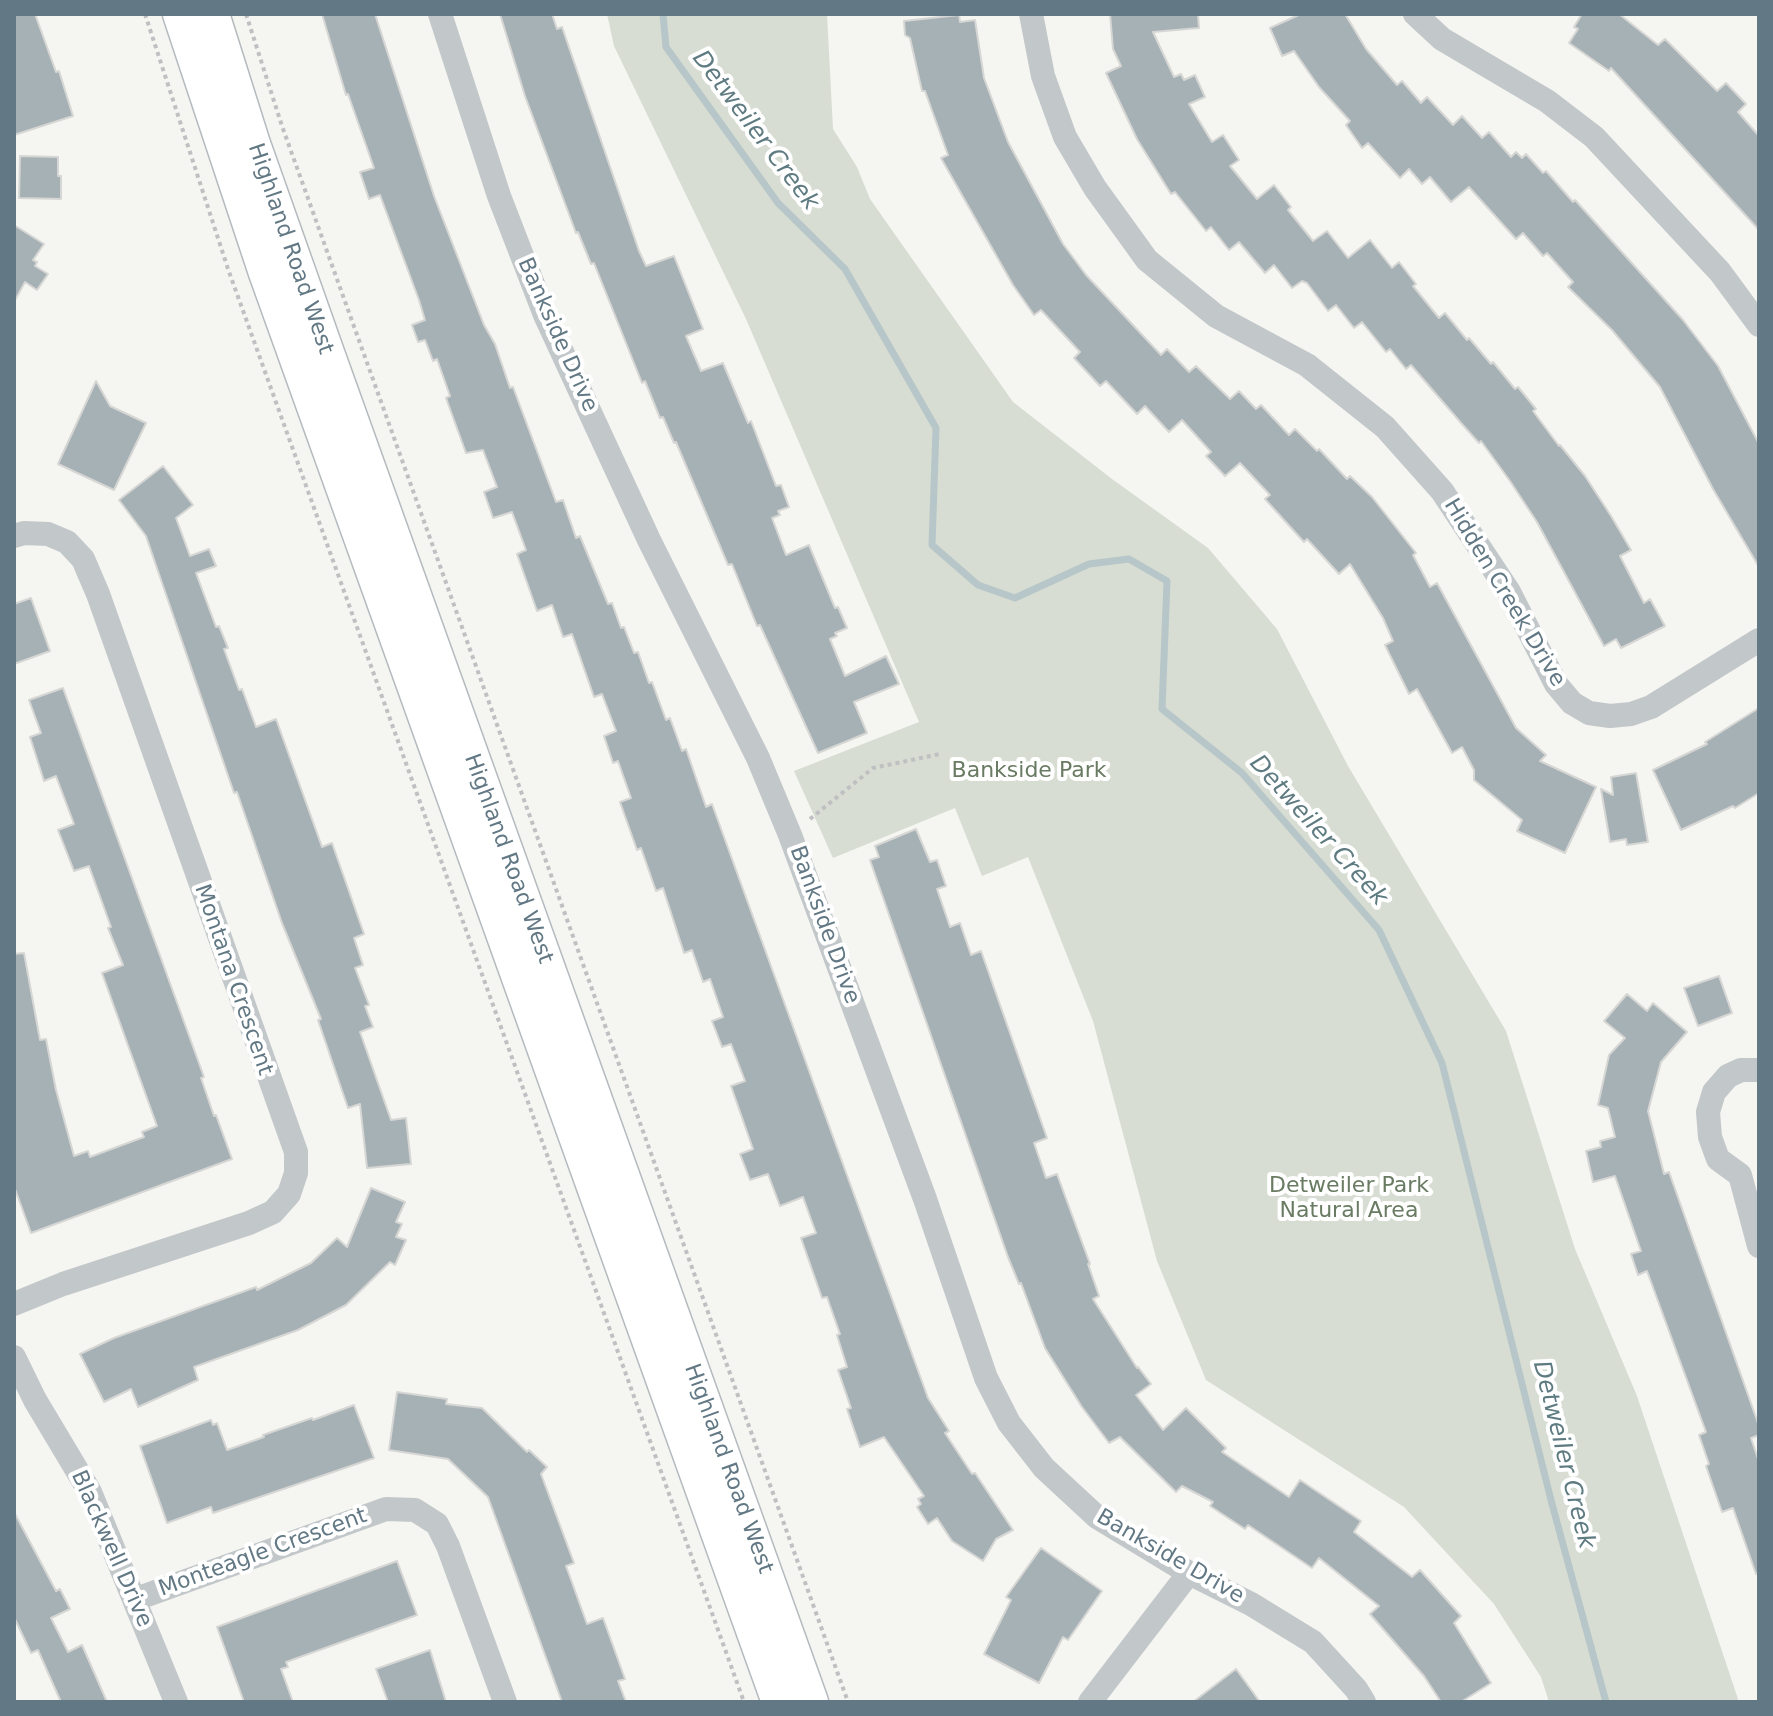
<!DOCTYPE html>
<html>
<head>
<meta charset="utf-8">
<style>
  body { margin:0 }
  #map { position:relative; width:1773px; height:1716px; overflow:hidden; background:#f5f5f1; font-family:"DejaVu Sans",sans-serif }
  canvas { display:block }
  .frame { position:absolute; inset:0; border:16px solid #627884; pointer-events:none }
</style>
</head>
<body>
<div id="map">
<canvas width="1773" height="1716"></canvas>
<div class="frame"></div>
</div>
<script>
const g = document.querySelector('canvas').getContext('2d');
g.lineJoin = 'round';
function fill(path, color) { g.fillStyle = color; g.fill(path, 'evenodd'); }
const shape = rows => new Path2D(rows.map(r => 'M' + r).join(''));
function trace(path, color, width, dash) { g.strokeStyle = color; g.lineWidth = width; g.lineCap = dash ? 'butt' : 'round'; g.setLineDash(dash || []); g.stroke(path); }
function write(font, color, halo, rows, align = 'center') {
  g.font = font + ' "DejaVu Sans",sans-serif'; g.lineWidth = 8; g.setLineDash([]); g.textBaseline = 'middle'; g.strokeStyle = halo; g.fillStyle = color; for (const [text, x, y, turn = 0] of rows) {
    g.save(); g.translate(x, y); g.rotate((+turn || 0) * Math.PI / 180); g.textAlign = isNaN(turn) ? turn : align; if (halo) g.strokeText(text, 0, 0); g.fillText(text, 0, 0); g.restore();
  }
}
fill(shape([
  [607,14,827,14,833,129,857,167,870,199,1013,402,1112,479,1208,548,1277,629,1348,766,1506,1031,1575,1249,1637,1396,1739,1702,1549,1702,1541,1677,1494,1604,1404,1507,1206,1380,1157,1261,1093,1021,1028,857,982,876,955,808,833,858,794,771,919,722,746,319,614,46]
]), '#d7ddd2');
trace(shape([
  [663,14,666,47,778,203,845,269,936,428,932,545,978,585,1015,598,1089,564,1129,559,1167,581,1162,709,1242,773,1379,930,1442,1063,1552,1504,1606,1702]
]), '#b7c6c8', 7);
const building = shape([
  [14,14,35,14,56,72,59,71,73,116,14,135,14,14],
  [322,14,375,14,434,196,484,325,495,344,510,388,513,387,556,502,563,500,576,538,580,536,608,604,612,603,621,628,624,627,634,653,638,652,649,683,652,682,666,720,670,718,682,751,686,749,706,807,712,804,928,1398,949,1431,945,1433,972,1474,975,1473,1013,1530,996,1539,983,1561,952,1541,937,1518,928,1524,917,1507,921,1504,918,1499,924,1496,884,1437,860,1447,847,1409,851,1408,838,1370,847,1367,837,1335,840,1334,827,1297,822,1298,801,1238,816,1233,803,1197,780,1206,768,1174,750,1180,740,1154,753,1149,731,1086,745,1081,731,1044,722,1047,712,1021,723,1017,710,979,703,982,692,950,684,953,663,888,656,891,641,848,637,850,620,802,631,798,618,761,613,763,604,736,616,731,602,694,594,697,572,634,563,637,552,605,537,611,517,554,526,550,512,512,493,518,484,492,497,487,483,450,466,453,446,398,450,396,437,359,433,361,425,340,418,342,412,325,425,320,419,300,380,195,369,199,360,172,374,168,348,94,346,95,322,14],
  [500,14,552,14,557,29,562,27,639,251,646,266,674,256,703,329,686,336,701,371,723,363,748,423,751,421,776,486,781,485,789,507,778,511,780,515,772,518,786,555,809,545,835,608,838,607,847,628,835,633,837,636,830,639,845,676,886,656,899,684,854,702,867,733,818,753,760,625,757,626,732,564,728,565,676,442,674,443,663,417,660,418,645,381,642,383,594,263,591,264,578,232,576,233,525,96,500,14],
  [1110,14,1198,14,1199,28,1153,32,1174,77,1181,74,1184,80,1195,75,1205,97,1189,104,1212,142,1223,135,1239,160,1230,166,1257,199,1274,185,1291,207,1288,210,1313,241,1327,231,1348,258,1370,240,1392,268,1399,262,1416,284,1413,286,1439,318,1445,313,1467,340,1469,338,1491,364,1493,362,1515,389,1518,387,1536,409,1533,411,1559,446,1560,445,1585,476,1611,516,1631,550,1620,556,1644,603,1650,599,1665,626,1621,648,1616,639,1604,646,1537,522,1510,481,1481,441,1479,443,1462,424,1411,365,1406,369,1390,349,1386,352,1362,322,1354,328,1336,305,1328,311,1307,283,1302,281,1292,288,1274,265,1265,273,1239,242,1229,250,1211,227,1206,231,1175,192,1171,194,1137,139,1106,73,1121,66,1113,49,1110,14],
  [1301,14,1345,14,1366,49,1397,85,1402,81,1421,103,1427,97,1453,125,1462,116,1482,138,1489,132,1511,157,1516,152,1522,158,1526,154,1543,173,1546,171,1573,202,1575,200,1683,320,1718,366,1759,444,1759,567,1713,489,1660,387,1612,330,1568,287,1573,282,1547,253,1543,256,1523,233,1516,239,1469,187,1451,202,1430,177,1422,184,1409,169,1400,178,1368,143,1362,148,1346,125,1350,121,1319,87,1294,51,1282,56,1270,28,1301,14],
  [1582,14,1619,14,1658,45,1665,39,1717,91,1726,83,1746,104,1738,112,1759,136,1759,230,1611,68,1609,71,1569,43,1578,29,1574,27,1582,14],
  [959,15,960,22,975,20,984,78,1008,142,1063,244,1086,275,1161,355,1167,349,1189,372,1196,366,1230,399,1239,391,1256,409,1261,405,1289,435,1295,429,1317,451,1319,449,1347,479,1350,476,1372,497,1416,553,1413,555,1430,587,1437,583,1516,728,1546,755,1540,761,1596,787,1565,853,1517,831,1522,820,1474,780,1474,770,1462,747,1452,753,1417,689,1409,694,1385,645,1393,641,1383,618,1350,564,1339,574,1307,539,1304,542,1265,499,1270,495,1240,463,1225,476,1206,456,1211,452,1182,420,1169,432,1145,406,1137,414,1106,381,1100,386,1074,358,1080,352,1041,310,1034,315,1013,285,941,158,948,155,925,91,922,91,910,38,905,35,904,21,959,15],
  [20,156,58,157,58,176,61,176,61,199,19,198,20,156],
  [14,225,44,244,33,260,37,262,35,266,48,274,37,290,25,282,14,302,14,225],
  [96,381,110,406,146,423,114,490,58,464,96,381],
  [163,466,193,505,176,518,190,556,209,549,216,566,196,573,216,627,219,626,228,648,224,649,239,690,242,689,256,727,276,719,322,847,332,843,364,934,354,938,363,965,355,968,369,1005,365,1006,373,1027,360,1032,391,1120,406,1118,411,1164,367,1168,360,1104,348,1108,318,1020,321,1019,282,923,237,792,234,793,146,536,119,500,163,466],
  [31,598,50,651,14,664,14,604,31,598],
  [63,688,204,1077,201,1078,214,1116,216,1115,232,1159,31,1233,14,1186,14,954,24,953,40,1040,46,1039,56,1090,74,1156,88,1151,90,1157,144,1137,142,1132,157,1126,102,973,123,965,108,928,111,927,89,866,74,871,58,830,74,824,56,776,44,781,30,737,41,733,29,700,63,688],
  [1759,708,1759,793,1735,808,1733,806,1681,830,1653,770,1707,744,1705,742,1759,708],
  [1636,773,1648,842,1627,845,1626,839,1610,842,1601,789,1613,795,1611,777,1636,773],
  [916,829,930,862,937,860,946,886,937,889,950,927,960,923,971,955,981,951,1047,1138,1034,1143,1046,1178,1057,1174,1090,1264,1088,1264,1099,1296,1093,1299,1137,1368,1138,1367,1151,1384,1136,1395,1163,1430,1186,1408,1226,1448,1222,1452,1289,1497,1300,1480,1361,1521,1354,1532,1412,1577,1420,1570,1461,1616,1454,1623,1491,1683,1461,1702,1441,1702,1424,1676,1370,1614,1379,1606,1319,1558,1312,1568,1248,1525,1245,1529,1210,1506,1213,1502,1182,1486,1176,1492,1120,1437,1109,1443,1082,1407,1045,1348,1021,1283,1019,1284,1008,1257,870,860,879,857,875,846,916,829],
  [1719,976,1732,1013,1698,1026,1684,988,1719,976],
  [1627,994,1647,1011,1653,1003,1687,1032,1661,1062,1648,1111,1664,1174,1669,1172,1759,1426,1759,1435,1751,1438,1759,1462,1759,1573,1756,1574,1733,1508,1722,1512,1706,1466,1709,1464,1699,1435,1706,1432,1647,1271,1638,1275,1631,1254,1641,1251,1615,1176,1593,1182,1586,1151,1601,1147,1600,1141,1615,1137,1608,1108,1598,1105,1609,1055,1625,1038,1604,1021,1627,994],
  [371,1188,405,1202,396,1222,402,1224,396,1237,406,1240,395,1265,390,1262,346,1305,298,1330,194,1367,198,1380,138,1407,131,1389,104,1402,80,1354,114,1338,256,1287,257,1290,311,1263,337,1238,347,1247,371,1188],
  [397,1392,447,1399,446,1404,482,1408,527,1452,529,1450,547,1467,541,1474,574,1563,566,1566,587,1624,603,1618,625,1679,618,1681,626,1702,562,1702,488,1497,448,1459,389,1450,397,1392],
  [354,1405,374,1458,213,1513,211,1507,167,1523,140,1446,211,1420,213,1425,217,1423,227,1450,264,1437,263,1435,312,1418,313,1420,354,1405],
  [14,1512,56,1591,60,1589,70,1609,51,1618,68,1652,82,1645,107,1702,61,1702,38,1650,31,1653,14,1617,14,1512],
  [1041,1548,1102,1591,1068,1640,1063,1637,1039,1683,984,1654,1011,1600,1006,1597,1041,1548],
  [397,1561,417,1615,286,1662,288,1667,281,1669,293,1702,244,1702,217,1627,397,1561],
  [430,1650,446,1702,388,1702,376,1669,430,1650],
  [1236,1669,1260,1702,1193,1702,1236,1669]
]);
fill(building, '#a6b1b5');
trace(building, '#d6d6d4', 2);
const secondary = shape([
  [180,14,265,270,779,1702],
  [212,14,253,144,327,353,811,1702]
]);
trace(secondary, '#b4babe', 37);
trace(shape([
  [145,14,228,269,744,1702],
  [246,14,282,126,848,1702],
  [810,819,873,768,940,754]
]), '#bec0c2', 4, [4, 4]);
trace(shape([
  [440,14,499,196,545,315,649,540,758,758,790,835,925,1199,986,1378,1009,1423,1044,1468,1097,1517,1189,1573,1251,1604,1313,1642,1356,1689,1364,1702],
  [1031,14,1043,76,1065,137,1095,188,1147,260,1216,316,1307,365,1385,427,1442,491,1509,592,1556,684,1572,703,1589,713,1610,716,1631,714,1651,707,1759,640],
  [1415,14,1442,39,1547,101,1594,137,1720,272,1759,325],
  [14,536,24,533,48,534,67,542,83,559,98,594,296,1152,296,1173,289,1194,273,1212,249,1223,63,1284,14,1304],
  [1759,1070,1741,1070,1728,1076,1714,1092,1708,1112,1710,1137,1718,1159,1740,1175,1759,1246],
  [14,1357,35,1400,90,1492,176,1702],
  [136,1599,386,1509,415,1510,437,1524,448,1546,505,1702],
  [1090,1702,1189,1573]
]), '#c2c7c9', 24);
trace(secondary, '#fff', 34);
write('22px', '#627884', '#fff', [
  ["Highland Road West",290,249,71],
  ["Bankside Drive",557,335,66],
  ["Hidden Creek Drive",1504,593,59],
  ["Highland Road West",508,859,70],
  ["Bankside Drive",824,925,70],
  ["Montana Crescent",233,980,71],
  ["Highland Road West",728,1469,70],
  ["Blackwell Drive",111,1549,66],
  ["Monteagle Crescent",263,1553,-20],
  ["Bankside Drive",1170,1557,30]
]);
write('22px', '#697b62', '#fff', [
  ["Bankside Park",1029,771],
  ["Detweiler Park",1349,1186],
  ["Natural Area",1349,1211]
]);
write('italic 24px', '#5e7b81', '#fff', [
  ["Detweiler Creek",755,131,53],
  ["Detweiler Creek",1318,831,48],
  ["Detweiler Creek",1563,1455,76]
]);
</script>
</body>
</html>
